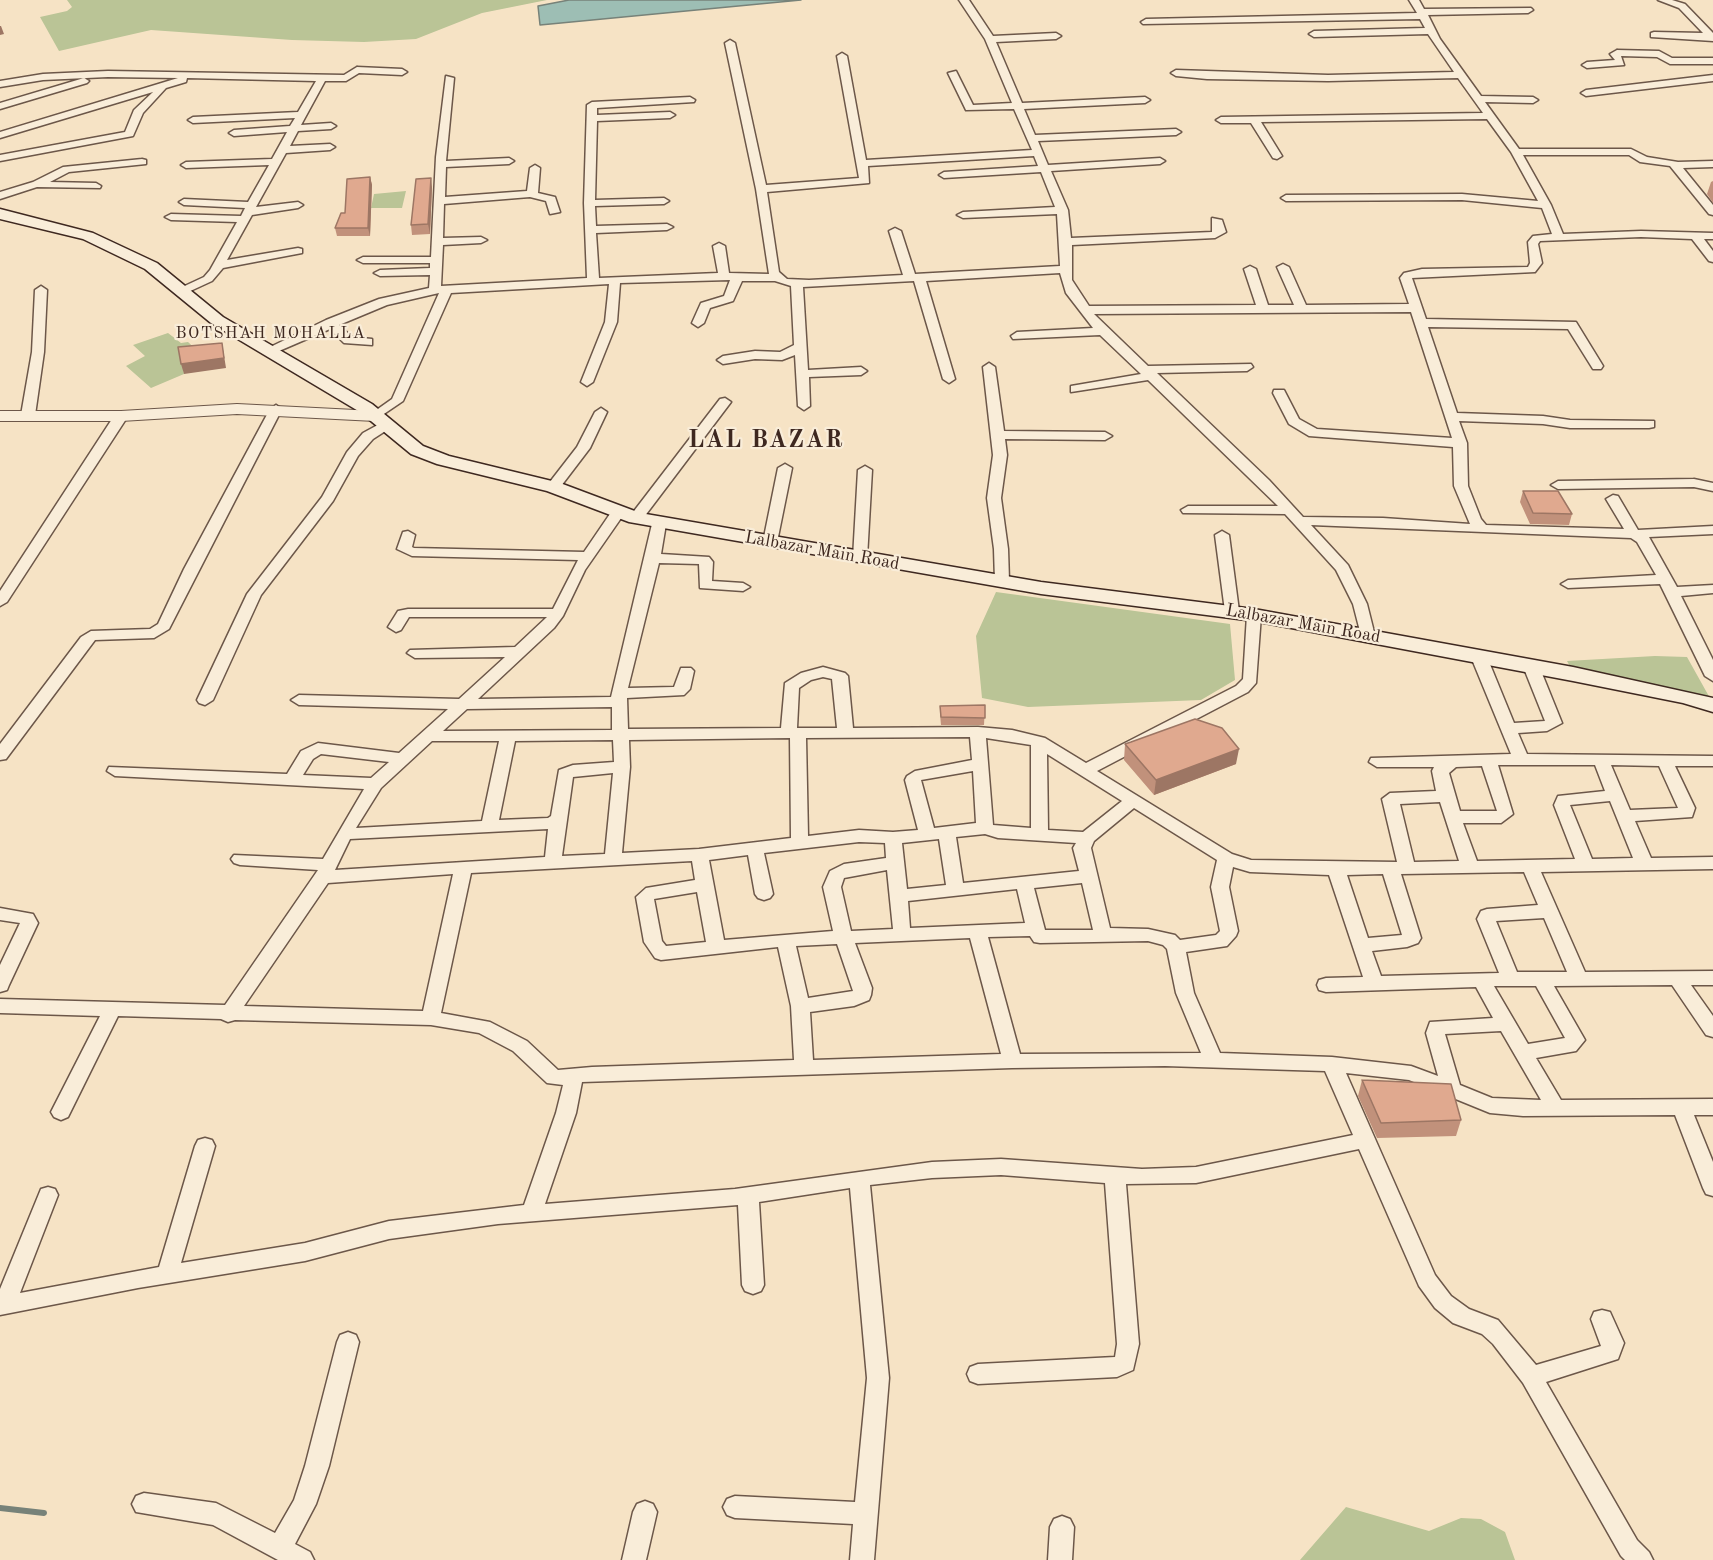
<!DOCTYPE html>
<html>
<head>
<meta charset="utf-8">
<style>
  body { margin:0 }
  canvas { display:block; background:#f6e3c5 }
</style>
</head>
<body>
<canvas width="1713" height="1560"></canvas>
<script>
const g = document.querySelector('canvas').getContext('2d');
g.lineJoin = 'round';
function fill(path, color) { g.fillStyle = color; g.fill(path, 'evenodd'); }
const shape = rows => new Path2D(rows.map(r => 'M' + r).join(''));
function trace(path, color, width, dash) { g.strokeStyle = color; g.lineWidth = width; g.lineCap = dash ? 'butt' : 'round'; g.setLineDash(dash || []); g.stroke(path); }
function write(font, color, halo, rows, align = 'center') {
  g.font = font + ' "Old Standard TT",serif'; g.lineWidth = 4.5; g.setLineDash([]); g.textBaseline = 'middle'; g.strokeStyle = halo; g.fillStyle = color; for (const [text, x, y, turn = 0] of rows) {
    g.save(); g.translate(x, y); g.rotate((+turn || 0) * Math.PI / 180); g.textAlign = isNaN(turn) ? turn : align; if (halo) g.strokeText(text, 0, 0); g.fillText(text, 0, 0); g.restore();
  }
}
fill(shape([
  [67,0,547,0,482,13,416,39,364,42,292,40,151,30,59,51,40,17,67,11,72,7],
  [406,191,402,208,371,208,374,194],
  [168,333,181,343,188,342,202,355,181,357,184,374,151,388,126,366,145,356,133,345],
  [996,592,1230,624,1235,680,1201,700,1028,707,982,698,976,636],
  [1655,656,1687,657,1711,700,1573,672,1567,661],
  [1346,1507,1429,1531,1461,1518,1481,1519,1505,1532,1515,1560,1300,1560]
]), '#bac496');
const water = shape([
  [569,0,801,0,540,25,538,6,569,0]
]);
fill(water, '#9dbeb4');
trace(water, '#778279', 1.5);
trace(shape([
  [0,1508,44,1513]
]), '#778279', 6);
const minor = shape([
  [959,0,969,0,993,36,1056,33,1061,36,1056,39,996,42,1022,103,1145,97,1150,100,1145,103,1024,109,1035,135,1176,129,1181,132,1176,135,1038,141,1048,165,1160,158,1165,161,1160,164,1051,171,1068,210,1071,238,1212,232,1212,218,1222,220,1226,232,1215,238,1072,245,1072,280,1089,306,1256,305,1244,269,1250,266,1256,269,1268,305,1294,305,1277,267,1283,264,1289,267,1306,305,1409,304,1400,278,1404,273,1422,269,1528,267,1530,263,1528,242,1533,236,1552,234,1542,208,1462,200,1286,201,1281,198,1286,195,1462,194,1538,201,1511,152,1487,119,1261,122,1282,156,1277,159,1273,158,1251,123,1221,123,1216,120,1221,117,1483,113,1458,78,1328,81,1207,79,1176,76,1171,73,1176,70,1328,75,1454,72,1428,34,1314,37,1309,34,1314,31,1425,28,1420,19,1143,24,1141,22,1146,19,1417,13,1409,0,1419,0,1424,9,1531,8,1533,10,1528,13,1428,15,1440,39,1481,96,1533,97,1538,100,1533,103,1485,102,1519,149,1631,149,1647,157,1678,162,1713,161,1713,167,1683,168,1713,205,1713,215,1709,214,1670,166,1640,162,1629,155,1523,155,1551,205,1563,234,1641,231,1713,233,1713,239,1704,239,1713,251,1713,262,1709,261,1692,239,1641,237,1540,241,1538,244,1542,263,1535,272,1412,278,1426,319,1576,322,1603,366,1601,369,1593,369,1568,329,1428,327,1457,413,1543,416,1570,420,1654,421,1654,427,1649,428,1570,428,1543,424,1459,421,1467,443,1468,486,1481,519,1486,525,1624,529,1606,499,1613,495,1618,496,1638,530,1713,526,1713,534,1649,537,1677,587,1713,585,1713,593,1681,596,1713,660,1713,681,1705,676,1660,584,1568,588,1561,584,1568,580,1656,575,1637,542,1631,538,1311,525,1348,565,1367,604,1375,636,1367,641,1362,639,1353,604,1336,570,1285,514,1183,513,1181,510,1188,506,1278,506,1148,380,1071,392,1071,386,1141,374,1100,335,1013,339,1011,336,1017,332,1093,328,1066,293,1060,273,926,281,955,379,949,383,943,379,914,281,803,287,808,370,861,367,867,371,861,375,809,377,810,406,804,410,798,406,795,355,782,360,755,359,723,364,717,360,723,356,755,351,780,352,794,345,791,286,775,281,742,281,733,301,710,308,704,323,698,327,692,323,701,303,724,296,730,280,620,283,617,322,593,382,587,386,581,382,605,322,609,284,451,293,403,401,375,420,368,416,392,399,439,293,387,305,339,325,352,337,372,339,372,345,344,343,330,329,272,354,268,355,262,351,326,320,379,299,429,288,430,275,380,276,374,273,380,270,430,268,430,263,363,263,357,260,363,257,431,257,436,157,446,76,454,78,446,161,509,158,514,161,509,164,446,167,445,197,527,191,530,168,535,165,540,168,538,193,555,197,560,212,550,214,546,201,530,197,444,204,443,238,481,237,487,240,481,243,443,245,441,286,587,278,584,203,587,105,592,102,690,97,695,100,694,102,597,108,597,115,670,112,675,115,670,118,597,121,595,200,664,198,669,201,664,204,595,206,596,226,667,224,673,227,667,230,596,233,599,278,718,273,713,246,719,243,725,246,729,273,769,274,756,189,725,43,730,40,735,43,766,185,859,178,837,56,842,53,847,56,866,160,1032,150,1014,109,966,110,948,73,956,71,973,105,1012,103,985,39,959,0],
  [1034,156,1038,166,944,172,939,175,944,178,1041,172,1055,207,963,212,957,215,963,218,1057,214,1060,266,915,274,901,231,895,228,889,231,903,275,809,280,787,279,779,272,767,192,869,183,868,166,1034,156],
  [1411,312,1452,438,1317,429,1299,419,1284,390,1274,390,1273,393,1289,424,1309,436,1453,447,1454,486,1470,524,1383,518,1303,517,1269,480,1157,373,1247,371,1253,367,1251,364,1148,366,1094,314,1411,312],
  [1658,0,1672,0,1685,4,1713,33,1713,41,1651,37,1651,33,1654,32,1703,33,1679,8,1658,0],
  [1617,50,1659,51,1672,58,1713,58,1713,64,1670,64,1657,57,1621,56,1624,65,1587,68,1582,65,1587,62,1615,60,1610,54,1617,50],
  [357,67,402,69,407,72,402,75,359,73,346,81,325,81,301,125,331,123,336,126,331,129,298,131,290,146,330,144,335,147,330,150,286,153,256,207,298,202,303,205,298,208,252,215,227,260,298,248,302,249,302,253,223,268,212,281,186,293,176,290,204,277,210,270,237,222,171,220,165,217,171,214,241,216,245,208,184,205,179,202,184,199,248,202,269,165,186,168,181,165,186,162,272,159,287,132,234,136,229,133,234,130,290,126,295,118,193,123,188,120,193,117,298,112,316,81,187,78,186,82,166,88,143,113,133,136,0,161,0,155,125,132,134,110,153,92,0,138,0,132,178,78,108,77,43,80,0,87,0,81,43,74,108,71,344,75,357,67],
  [1713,75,1713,81,1586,96,1581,93,1586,90,1713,75],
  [84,78,89,81,87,83,0,109,0,103,84,78],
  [142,159,146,160,146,164,69,172,50,182,96,183,101,186,100,188,37,187,0,199,0,192,33,182,63,167,142,159],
  [41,286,47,290,44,352,35,415,28,419,21,415,32,352,35,290,41,286],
  [989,363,995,367,1004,431,1105,432,1112,436,1105,440,1005,439,1007,455,1001,498,1008,549,1009,581,1002,585,995,581,994,549,987,498,993,455,983,367,989,363],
  [725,398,731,402,641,521,631,521,631,515,720,399,725,398],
  [276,405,282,409,169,629,154,638,95,640,6,759,0,760,0,744,81,637,91,631,150,629,158,624,184,569,270,409,276,405],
  [601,408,607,412,590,448,558,490,548,490,546,487,577,447,595,412,601,408],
  [121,412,128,416,7,602,0,606,0,591,114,416,121,412],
  [385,421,392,425,390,428,373,439,358,456,333,501,261,595,213,700,205,705,199,703,197,700,247,594,322,497,347,452,363,433,385,421],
  [785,464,792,468,777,542,770,546,763,542,778,468,785,464],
  [865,466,872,470,867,558,860,562,853,558,858,470,865,466],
  [1694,479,1713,483,1713,491,1694,487,1558,489,1551,485,1558,481,1694,479],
  [619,507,626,511,585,570,563,616,554,628,478,699,611,697,652,524,659,520,666,524,661,554,709,557,713,562,712,581,743,583,750,587,743,591,700,588,699,564,659,563,628,688,674,687,681,668,691,668,694,671,690,689,684,695,627,698,628,729,781,728,785,683,801,673,823,667,845,673,848,676,853,728,978,727,1012,730,1045,738,1086,763,1236,686,1243,679,1247,615,1254,611,1261,615,1256,683,1248,692,1097,771,1232,854,1251,860,1397,862,1382,799,1390,793,1436,791,1432,771,1434,767,1377,767,1369,762,1371,758,1511,754,1471,657,1479,652,1487,657,1514,723,1545,721,1523,666,1531,661,1539,666,1562,723,1547,731,1518,733,1527,754,1713,756,1713,766,1675,766,1695,808,1692,817,1635,821,1651,858,1713,857,1713,869,1541,872,1585,972,1713,971,1713,985,1691,985,1713,1016,1713,1037,1706,1035,1672,985,1554,986,1585,1040,1576,1051,1536,1058,1561,1100,1713,1099,1713,1115,1694,1115,1713,1162,1713,1196,1706,1194,1703,1188,1675,1115,1523,1116,1490,1113,1409,1080,1346,1073,1435,1275,1451,1296,1469,1309,1498,1320,1536,1365,1601,1346,1591,1319,1594,1312,1602,1310,1610,1312,1624,1343,1618,1359,1546,1382,1637,1540,1649,1552,1653,1560,1625,1560,1621,1556,1523,1383,1493,1344,1482,1334,1453,1323,1435,1308,1419,1286,1359,1149,1196,1183,1126,1184,1139,1344,1133,1370,1117,1377,978,1384,970,1381,967,1374,970,1367,978,1364,1115,1357,1117,1344,1105,1183,1001,1175,932,1178,870,1185,889,1378,874,1560,850,1560,853,1524,735,1518,727,1515,723,1507,727,1499,735,1496,855,1502,867,1378,850,1188,759,1202,764,1285,761,1291,753,1294,745,1291,742,1285,738,1205,498,1224,389,1239,305,1261,138,1288,0,1315,0,1289,41,1189,48,1187,55,1189,58,1195,20,1293,159,1267,195,1146,198,1140,205,1138,212,1140,215,1146,181,1263,305,1243,389,1221,524,1205,556,1113,563,1085,547,1083,513,1051,479,1033,431,1025,235,1020,228,1022,221,1019,118,1016,68,1117,61,1120,54,1117,51,1112,100,1016,0,1013,0,999,225,1005,318,870,240,865,234,863,231,859,234,855,323,859,364,789,115,776,107,771,109,767,287,774,301,751,318,743,399,753,448,709,299,705,291,700,299,695,459,699,505,657,415,658,407,653,410,650,515,647,547,617,409,617,401,630,396,632,388,627,398,611,408,609,553,609,578,560,412,556,397,549,403,532,408,531,415,535,412,547,414,548,584,552,614,508,619,507],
  [823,677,832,679,837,728,797,728,799,688,811,680,823,677],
  [612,707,612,730,443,731,467,709,612,707],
  [970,737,972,760,915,771,907,776,905,780,918,830,893,832,859,830,808,836,806,738,970,737],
  [790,738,791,838,699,849,622,853,630,767,629,740,790,738],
  [986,738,1031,745,1031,828,993,825,986,738],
  [613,740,614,762,573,765,559,770,551,816,548,818,499,820,515,741,613,740],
  [432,741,499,741,482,821,356,828,381,788,432,741],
  [321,754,389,762,371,778,303,775,313,759,321,754],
  [1047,754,1122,801,1083,832,1048,830,1047,754],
  [1498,765,1595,765,1605,791,1558,796,1554,805,1575,859,1477,861,1463,823,1501,823,1513,814,1498,765],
  [1611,765,1659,766,1678,808,1630,810,1611,765],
  [1482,766,1497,811,1460,811,1449,773,1456,767,1482,766],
  [973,771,976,823,934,828,921,780,973,771],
  [613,773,605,854,562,856,573,777,613,773],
  [1610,801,1633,858,1592,859,1570,805,1610,801],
  [1440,802,1459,861,1414,862,1400,804,1440,802],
  [1134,808,1217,860,1211,887,1220,931,1216,935,1180,940,1175,935,1148,929,1110,928,1091,848,1094,841,1134,808],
  [548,829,545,857,335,870,350,839,548,829],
  [985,834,998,838,1076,843,1073,848,1079,871,963,883,956,837,985,834],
  [939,839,946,885,907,889,902,843,939,839],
  [859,842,885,843,886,858,844,864,830,871,823,887,833,931,724,940,709,860,748,855,755,894,758,898,764,900,770,898,773,894,764,853,859,842],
  [692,861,695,880,646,888,636,897,644,942,655,958,661,960,778,947,791,1006,794,1060,592,1067,558,1070,527,1041,490,1022,441,1013,471,873,692,861],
  [1233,867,1250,872,1329,875,1363,977,1326,978,1319,980,1317,985,1319,990,1326,992,1476,987,1493,1018,1430,1022,1426,1033,1438,1076,1411,1066,1332,1057,1220,1053,1194,993,1186,952,1227,946,1236,936,1238,931,1229,887,1233,867],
  [887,870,893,929,851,931,841,887,844,878,887,870],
  [1524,872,1538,905,1487,909,1481,911,1477,919,1499,973,1381,976,1372,951,1407,947,1418,943,1421,938,1401,874,1524,872],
  [453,874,423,1011,244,1006,328,883,453,874],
  [1383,874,1402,935,1368,938,1347,875,1383,874],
  [1082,883,1093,930,1045,930,1034,888,1082,883],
  [1017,889,1025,923,910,928,908,901,1017,889],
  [697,892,706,942,666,946,662,941,654,899,697,892],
  [1544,918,1567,972,1517,972,1496,921,1544,918],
  [1030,936,1034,942,1040,943,1148,941,1163,945,1167,949,1176,993,1201,1053,1020,1054,988,937,1030,936],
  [970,938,1001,1054,813,1060,810,1012,854,1006,869,1000,871,995,872,988,855,943,970,938],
  [837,944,853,991,808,998,796,946,837,944],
  [1494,986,1536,986,1565,1038,1528,1044,1494,986],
  [1501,1031,1541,1100,1492,1098,1460,1085,1445,1034,1501,1031],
  [1165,1066,1325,1071,1353,1135,1196,1167,1142,1169,1001,1159,932,1162,735,1189,545,1204,576,1113,582,1082,1012,1068,1165,1066],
  [1222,531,1229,535,1239,611,1232,615,1225,611,1215,535,1222,531],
  [0,908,33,914,38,923,9,985,7,990,0,992,0,965,20,923,0,920,0,908],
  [348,1332,356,1335,359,1342,329,1466,316,1504,295,1544,310,1552,314,1560,278,1560,213,1525,136,1512,132,1504,136,1496,144,1493,216,1503,275,1533,294,1500,305,1466,337,1342,340,1335,348,1332],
  [645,1501,653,1504,657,1512,646,1560,622,1560,633,1512,637,1504,645,1501],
  [1062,1516,1070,1519,1074,1527,1072,1560,1048,1560,1050,1527,1054,1519,1062,1516]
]);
const tertiary = shape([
  [237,404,375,411,383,416,375,421,237,414,121,421,0,421,0,411,121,411,237,404]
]);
const secondary = shape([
  [0,209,93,233,157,263,223,317,372,404,423,446,449,456,560,483,640,513,1041,582,1254,609,1573,667,1713,698,1713,712,1683,703,1573,681,1254,621,1041,594,629,522,547,491,437,464,411,454,360,412,211,323,145,269,83,239,0,219,0,209]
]);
trace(minor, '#6c5749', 3);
trace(tertiary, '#6c5749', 2);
trace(secondary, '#3e2820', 3);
fill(minor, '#f9edd9');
fill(tertiary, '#f9edd9');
fill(secondary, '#f9edd9');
fill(shape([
  [370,177,372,185,370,236,337,236,335,228],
  [1713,181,1713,203,1707,194,1711,182],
  [432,187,430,234,412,235,411,225],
  [1523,491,1572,514,1569,525,1530,524,1520,502],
  [985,705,984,725,941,725,940,714,940,706],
  [1125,744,1236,764,1154,795,1124,760],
  [1362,1080,1461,1120,1456,1136,1377,1138,1358,1096]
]), '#c1917b');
fill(shape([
  [0,26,1,26,4,34,0,35],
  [370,177,372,185,370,236,368,228],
  [431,178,432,187,430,234,428,224],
  [222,343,226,368,184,374,181,364],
  [1239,749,1236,764,1154,795,1156,780]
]), '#9d7664');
const building = shape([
  [370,177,368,228,335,228,341,213,345,213,347,179,370,177],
  [431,178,428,224,411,225,416,179,431,178],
  [222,343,224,358,181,364,178,347,222,343],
  [1523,491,1558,491,1572,514,1533,513,1523,491],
  [985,705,985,718,941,717,940,706,985,705],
  [1195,719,1222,728,1239,749,1156,780,1125,744,1131,742,1195,719],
  [1362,1080,1451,1084,1461,1120,1381,1123,1362,1080]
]);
fill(building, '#e0a98f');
trace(building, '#9d7664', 1.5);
g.letterSpacing = '1.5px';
write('16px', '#3e2820', '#f9edd9', [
  ["BOTSHAH MOHALLA",271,334]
]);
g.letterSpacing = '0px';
write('18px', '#3e2820', '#f9edd9', [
  ["Lalbazar Main Road",822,551,10],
  ["Lalbazar Main Road",1303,624,10]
]);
g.letterSpacing = '1.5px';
write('bold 24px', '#3e2820', '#f9edd9', [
  ["LAL BAZAR",766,441]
]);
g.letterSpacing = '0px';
</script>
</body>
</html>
